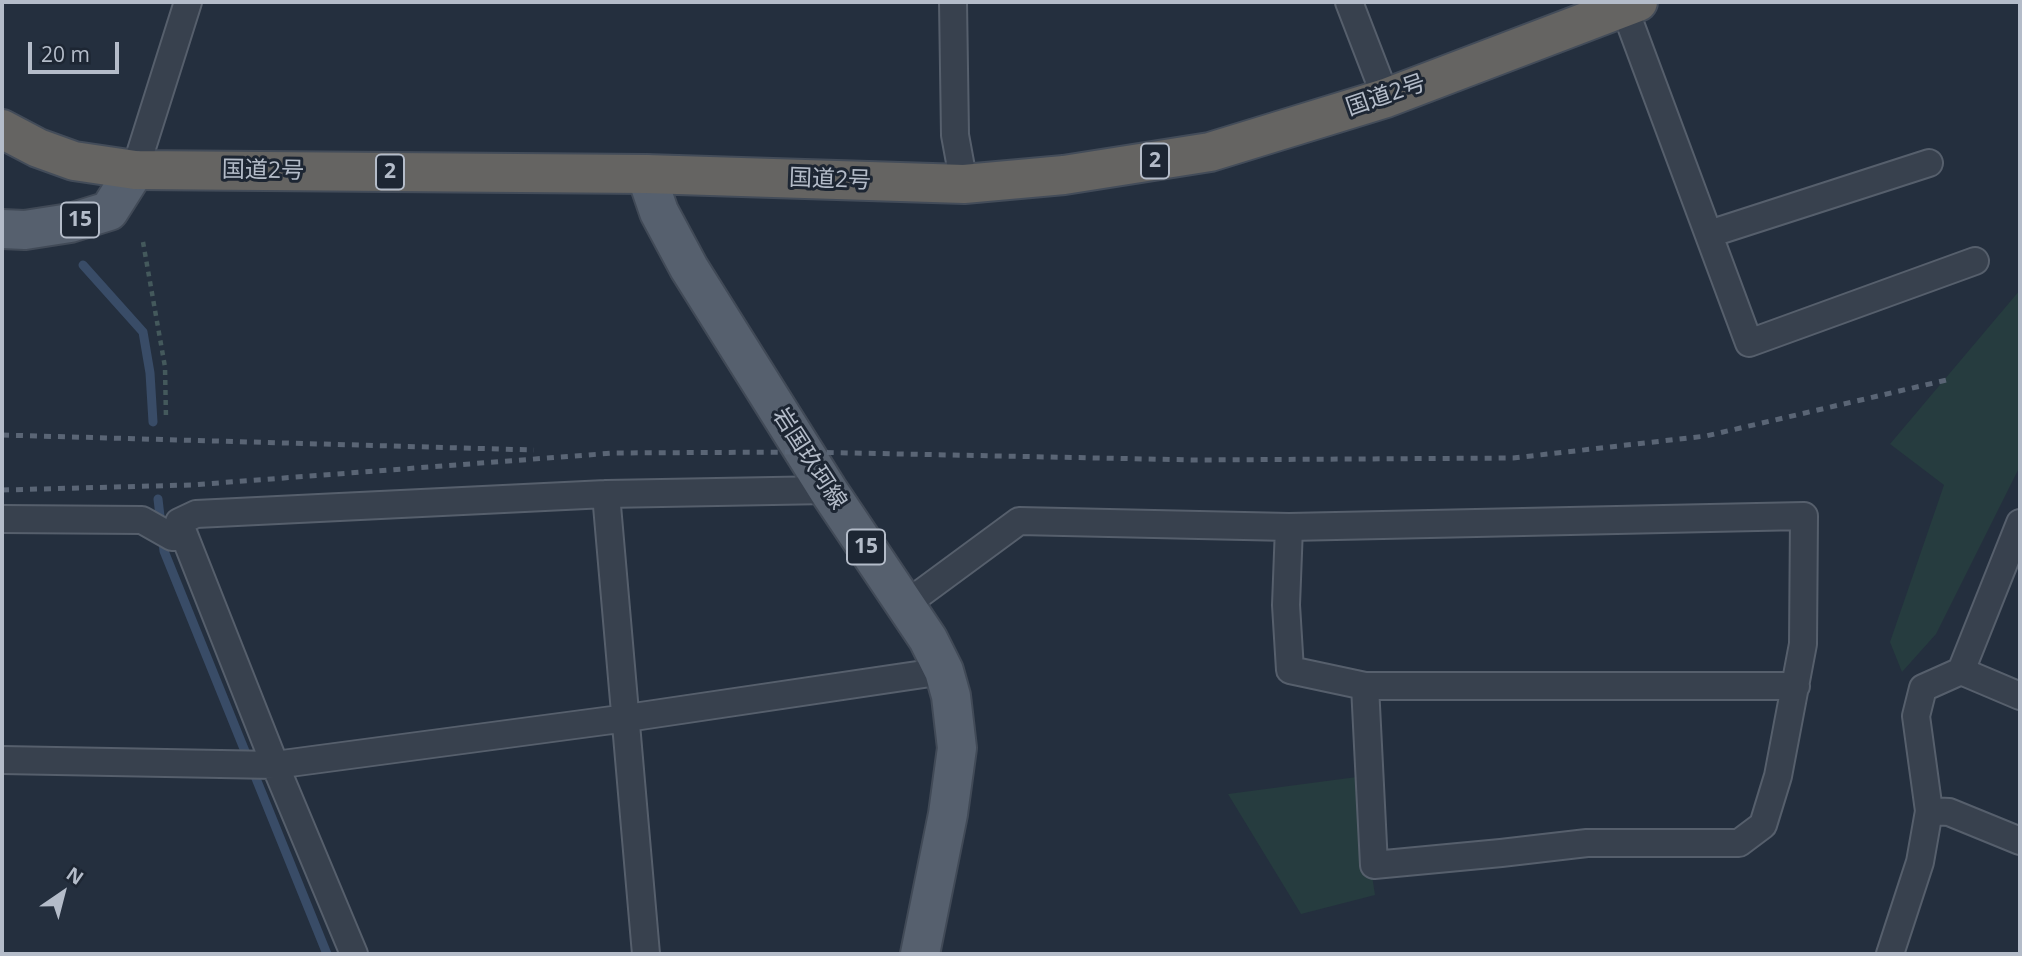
<!DOCTYPE html>
<html>
<head>
<meta charset="utf-8">
<style>
  body { margin:0 }
  #map { position:relative; width:2022px; height:956px; overflow:hidden; background:#242f3e; font-family:"Open Sans",sans-serif }
  canvas { display:block }
  .frame { position:absolute; inset:0; border:4px solid #b4bcc9; pointer-events:none }
  .north { position:absolute; left:28px; top:858px; width:70px; height:70px; -webkit-text-stroke:5px #1d2633; paint-order:stroke; rotate:35deg; font-size:19px; font-weight:700; line-height:28px; text-align:center; color:#b4bcc9 }
  .north::after { content:''; display:block; margin:auto; width:24px; height:32px; background:#b4bcc9; clip-path:polygon(50% 0,100% 100%,50% 72%,0 100%) }
  .scale { position:absolute; left:28px; top:42px; width:91px; height:32px; box-sizing:border-box; border:4px solid #b4bcc9; border-top:0; padding-left:9px; font-size:21px; line-height:24px; white-space:nowrap; color:#b4bcc9; -webkit-text-stroke:5px #1d2633; paint-order:stroke }
</style>
</head>
<body>
<div id="map">
<canvas width="2022" height="956"></canvas>
<div class="frame"></div>
<div class="north">N</div>
<div class="scale">20 m</div>
</div>
<script>
const g = document.querySelector('canvas').getContext('2d');
g.lineJoin = 'round';
function fill(path, color) { g.fillStyle = color; g.fill(path, 'evenodd'); }
const shape = rows => new Path2D(rows.map(r => 'M' + r).join(''));
function trace(path, color, width, dash) { g.strokeStyle = color; g.lineWidth = width; g.lineCap = dash ? 'butt' : 'round'; g.setLineDash(dash || []); g.stroke(path); }
function write(font, color, halo, rows, align = 'center') {
  g.font = font + ' "Open Sans","Noto Sans JP",sans-serif'; g.lineWidth = 6; g.setLineDash([]); g.textBaseline = 'middle'; g.strokeStyle = halo; g.fillStyle = color; for (const [text, x, y, turn = 0] of rows) {
    g.save(); g.translate(x, y); g.rotate((+turn || 0) * Math.PI / 180); g.textAlign = isNaN(turn) ? turn : align; if (halo) g.strokeText(text, 0, 0); g.fillText(text, 0, 0); g.restore();
  }
}
fill(shape([
  [2020,290,2020,466,1936,634,1902,672,1890,642,1944,485,1890,444],
  [1357,777,1375,895,1301,914,1228,794]
]), '#263c3f');
trace(shape([
  [83,265,143,332,150,373,153,422],
  [158,499,164,551,327,954]
]), '#394c67', 9);
const minor = shape([
  [953,2,955,135,964,184],
  [1349,2,1386,98],
  [1624,7,1749,343,1975,261],
  [135,170,188,2],
  [1709,234,1929,163],
  [606,494,646,954],
  [1804,516,1803,644,1778,776,1763,825,1739,843,1587,843,1501,853,1374,865,1365,686,1290,670,1286,605,1289,527,1804,516],
  [2,519,142,520,172,537,184,536],
  [905,605,1019,521,1289,527],
  [1961,671,2020,696],
  [1365,686,1796,686],
  [2,760,275,765,627,718,944,671],
  [1929,811,1949,812,2020,841],
  [354,954,275,765,179,522,196,514,606,494,828,490],
  [1890,954,1920,862,1929,811,1916,716,1923,688,1961,671,2020,523]
]);
const primary = shape([
  [646,174,659,212,689,268,828,490,928,639,944,671,951,696,957,748,948,814,920,954],
  [2,229,25,230,70,223,109,211,135,170]
]);
const trunk = shape([
  [2,129,38,148,74,161,135,170,646,174,964,184,1064,175,1210,152,1386,98,1638,2]
]);
trace(minor, '#565f6c', 30);
trace(primary, '#414a57', 42);
trace(trunk, '#434c59', 42);
trace(shape([
  [143,242,165,367,166,419]
]), '#44595c', 4.5, [5, 5]);
trace(minor, '#38414e', 26);
trace(primary, '#56606e', 38);
trace(trunk, '#656462', 38);
trace(shape([
  [2,435,534,450],
  [2,490,191,485,614,453,803,452,1196,460,1513,458,1706,436,1951,379]
]), '#5a6575', 5, [7, 7]);
for (const [x, y, w] of [
  [1155,161,28],
  [390,172,28],
  [80,220,38],
  [866,547,38]
]) { const box = new Path2D(); box.roundRect(x - w / 2, y - 17.5, w, 35, 5); g.fillStyle = '#1d2633'; g.fill(box); trace(box, '#b4bcc9', 2); }
write('bold 21px', '#b4bcc9', null, [
  ["2",1155,161],
  ["2",390,172],
  ["15",80,220],
  ["15",866,547]
]);
write('23px', '#b4bcc9', '#1d2633', [
  ["国道2号",1386,96,-19],
  ["国道2号",263,171,1],
  ["国道2号",830,180,2],
  ["岩国玖珂線",809,459,57]
]);
</script>
</body>
</html>
